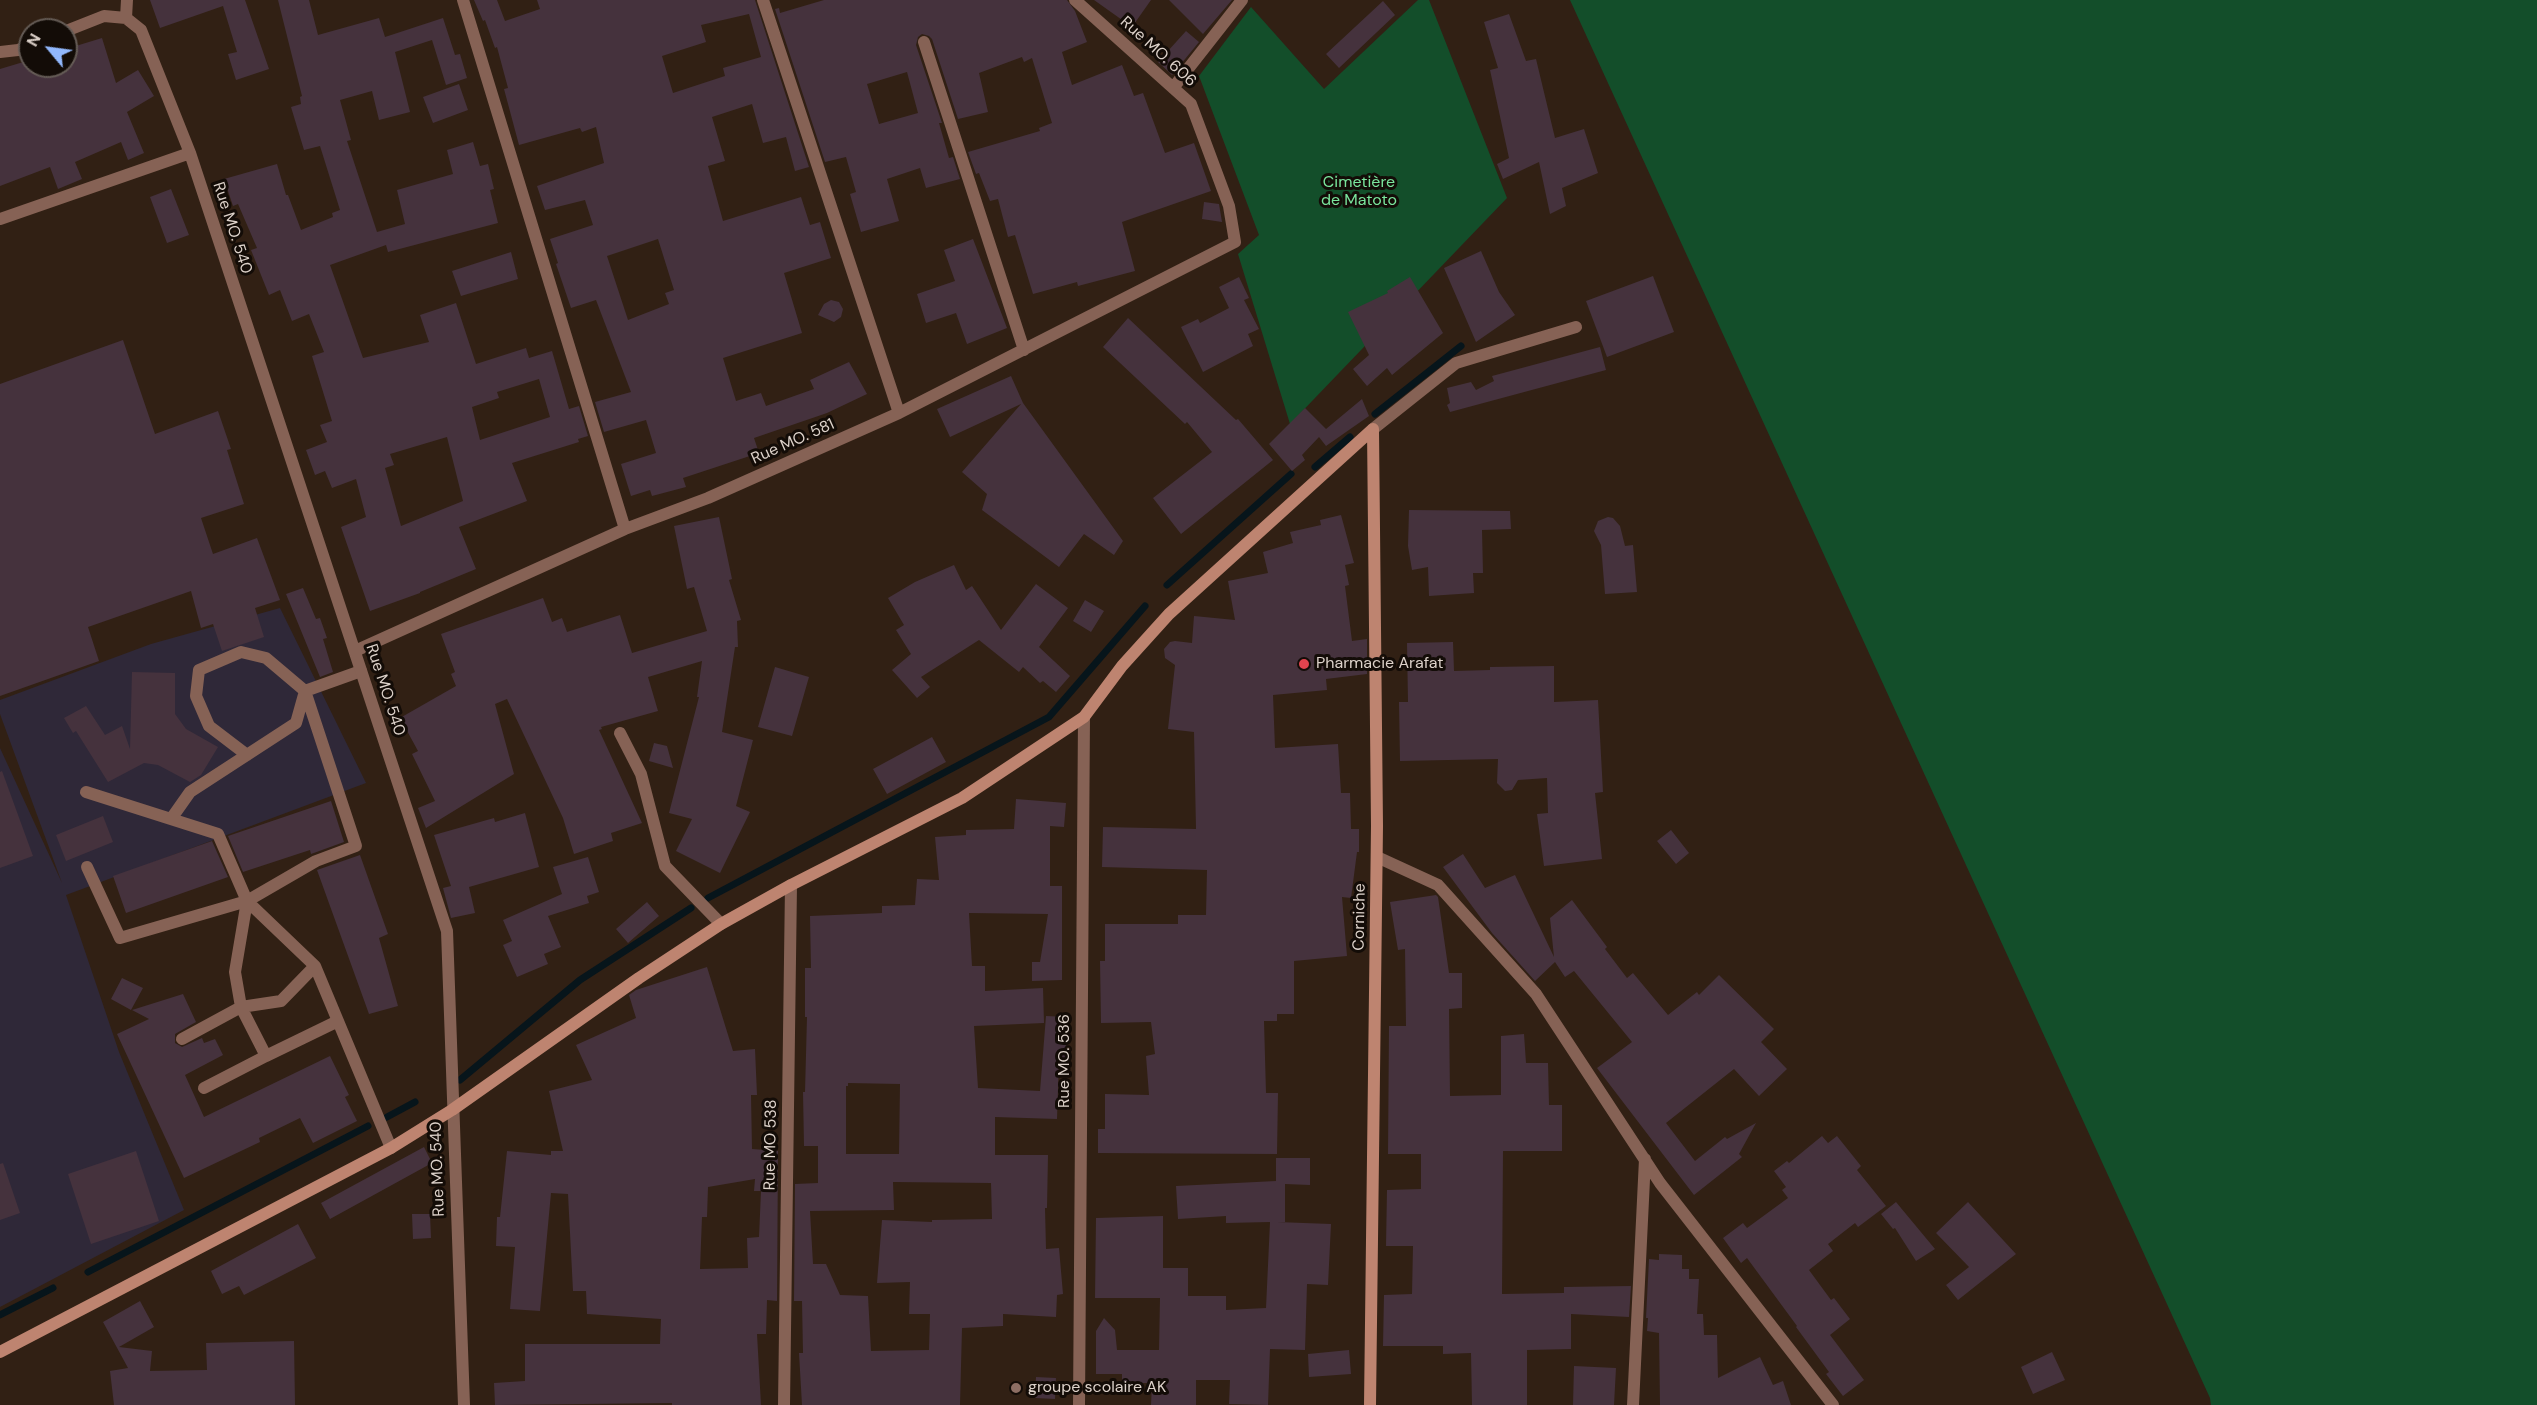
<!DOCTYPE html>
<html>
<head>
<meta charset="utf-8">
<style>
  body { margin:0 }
  #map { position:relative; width:2537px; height:1405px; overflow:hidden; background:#312014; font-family:"DM Sans",sans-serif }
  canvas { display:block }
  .north { position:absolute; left:18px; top:18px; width:60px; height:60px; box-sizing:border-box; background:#130c07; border:2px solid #645b55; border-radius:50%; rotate:299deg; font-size:16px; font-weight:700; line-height:24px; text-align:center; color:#ddd2ca }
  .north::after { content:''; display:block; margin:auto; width:21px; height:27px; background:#91b8fd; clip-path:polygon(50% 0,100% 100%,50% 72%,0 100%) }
</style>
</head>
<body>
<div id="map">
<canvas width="2537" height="1405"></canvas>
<div class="north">N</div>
</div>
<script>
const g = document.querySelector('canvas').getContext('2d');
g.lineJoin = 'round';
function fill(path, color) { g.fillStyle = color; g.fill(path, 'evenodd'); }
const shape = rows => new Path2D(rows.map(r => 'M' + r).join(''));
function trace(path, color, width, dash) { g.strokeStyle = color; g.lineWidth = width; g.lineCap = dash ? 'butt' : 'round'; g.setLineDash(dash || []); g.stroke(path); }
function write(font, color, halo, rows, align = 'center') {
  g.font = font + ' "DM Sans",sans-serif'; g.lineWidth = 6; g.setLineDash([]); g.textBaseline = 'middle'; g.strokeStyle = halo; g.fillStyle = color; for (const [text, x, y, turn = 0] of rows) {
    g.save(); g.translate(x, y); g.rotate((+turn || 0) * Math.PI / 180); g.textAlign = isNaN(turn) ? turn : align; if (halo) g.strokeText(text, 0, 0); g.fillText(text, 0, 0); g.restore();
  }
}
fill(shape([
  [280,608,366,783,66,895,119,1052,184,1210,0,1307,0,748,62,883,0,714,0,700,151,644]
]), '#2f2838');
fill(shape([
  [1418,0,1429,0,1507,198,1290,424,1238,254,1259,235,1199,76,1251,7,1324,89],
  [1570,0,2537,0,2537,1405,2211,1405,2210,1398]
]), '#134e2a');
trace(shape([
  [1375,414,1461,346],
  [1315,467,1350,437],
  [1167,585,1291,474],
  [708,898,1049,717,1145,606],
  [460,1080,580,980,691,908],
  [387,1117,415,1102],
  [88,1272,368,1126],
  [0,1315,53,1288]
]), '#07151b', 7);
fill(shape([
  [150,0,245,0,269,69,236,80,228,54,237,52,223,6,160,28],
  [278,0,309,0,318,35,379,18,385,37,443,18,455,55,460,54,467,78,446,85,432,40,395,52,410,112,379,120,372,91,340,100,351,140,347,141,377,232,405,224,397,190,453,174,447,150,473,142,480,166,488,164,494,189,490,190,498,223,388,252,386,245,330,265,363,358,429,342,420,315,456,303,476,364,526,348,529,358,552,351,569,409,579,406,588,436,578,439,579,442,512,463,527,501,459,527,476,569,420,592,420,593,370,611,341,527,366,517,356,479,332,488,325,471,315,475,306,450,327,442,320,425,332,421,312,356,324,352,309,314,292,321,280,290,269,295,251,250,257,248,238,204,233,206,224,179,277,164,286,195,288,195,301,230,333,217,332,213,340,210,320,146,304,150,291,107,301,104,300,97,302,96],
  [539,379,550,417,480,440,472,407,499,398,497,392],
  [447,437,463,501,401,526,385,468,394,465,390,454],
  [474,0,497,0,505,21,540,9,537,0,755,0,809,167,795,171,786,137,763,143,752,104,712,117,725,161,708,166,723,221,801,197,810,225,820,222,831,258,784,273,802,333,723,358,736,401,761,393,766,406,814,389,810,380,849,362,867,394,827,413,754,438,759,453,683,478,686,487,652,496,650,490,631,496,621,464,656,453,646,420,604,432,595,402,631,392,596,300,571,308,556,264,558,263,550,239,593,225,585,200,545,210,537,186,604,163,596,127,582,132,580,128,519,145,504,89,508,88,497,47,495,48,485,20,483,21],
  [749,14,761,57,723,68,725,76,673,93,662,56,706,42,701,25],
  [658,239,674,290,665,293,669,304,628,320,607,256],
  [824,0,1067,0,1075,11,1087,42,1062,52,1072,85,1122,65,1134,96,1143,93,1165,153,1194,143,1211,191,1122,222,1135,271,1078,286,1077,282,1033,294,1015,235,1008,237,998,199,990,201,979,173,976,174,968,152,1040,131,1039,128,1052,123,1032,58,1024,62,1022,57,979,73,988,112,958,119,932,39,929,36,922,34,918,37,916,45,942,123,939,123,949,158,953,157,960,179,926,188,920,168,887,179,899,221,861,232,850,194,856,192,846,157,825,162,775,9,779,8,780,13],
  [907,72,918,113,879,124,867,84],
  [1094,0,1151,0,1132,27],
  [1169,0,1232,0,1203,34],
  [1383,1,1395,15,1339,68,1326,54],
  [1509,14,1526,61,1536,59,1555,138,1584,129,1598,173,1562,188,1566,206,1550,214,1539,162,1503,179,1497,164,1509,158,1490,70,1498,68,1484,22],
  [1186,31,1199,42,1172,75,1158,62],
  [102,38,116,83,138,70,154,96,127,112,144,153,128,160,121,142,75,162,82,179,58,189,50,167,0,186,0,69,30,60,30,66,66,66,66,49],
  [459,84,468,110,433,123,423,97],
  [171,189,189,235,167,243,150,197],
  [1204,202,1219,204,1222,222,1202,219],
  [973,239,1007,328,967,344,956,313,926,323,917,294,955,281,944,250],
  [1481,251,1499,292,1515,315,1476,342,1444,268],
  [511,252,518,279,461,296,452,271],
  [1653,276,1674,332,1607,357,1586,301],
  [1239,277,1249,298,1244,300,1259,329,1248,334,1253,346,1203,372,1181,327,1198,319,1200,323,1229,308,1219,287],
  [1410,277,1443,333,1392,375,1387,368,1367,386,1353,369,1369,355,1348,312,1388,293,1387,291],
  [831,300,839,302,843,309,841,317,834,322,818,315,824,304],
  [1128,318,1236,420,1238,419,1273,460,1181,534,1153,498,1212,452,1187,422,1185,424,1103,347],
  [123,340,155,434,218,411,231,449,227,450,244,504,201,518,213,554,257,538,280,600,255,608,264,637,222,651,213,624,201,628,191,591,88,627,99,661,0,696,0,384],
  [1600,347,1606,370,1450,412,1447,405,1450,403,1447,388,1471,382,1476,390,1494,381,1492,376],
  [1011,376,1023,403,1123,541,1114,555,1084,534,1059,567,982,510,987,494,962,472,1021,404,950,437,937,409],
  [1362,399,1369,416,1326,446,1319,437,1302,455,1305,460,1292,471,1269,444,1305,408,1326,429],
  [1409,510,1510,511,1511,529,1482,530,1483,573,1473,573,1474,593,1429,596,1428,567,1412,570,1408,546],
  [1341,515,1354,563,1345,565,1349,585,1345,586,1352,641,1367,639,1367,674,1326,679,1327,690,1273,695,1275,748,1338,744,1341,793,1350,793,1351,829,1359,829,1359,852,1357,852,1351,898,1342,897,1347,956,1294,961,1294,1014,1277,1014,1277,1021,1264,1021,1266,1093,1278,1093,1277,1154,1098,1153,1098,1129,1105,1129,1105,1094,1149,1095,1146,1056,1155,1054,1151,1022,1101,1023,1100,961,1105,961,1105,924,1178,924,1178,915,1206,915,1207,870,1102,867,1103,827,1196,829,1194,732,1168,729,1175,665,1165,658,1164,649,1170,642,1175,641,1192,643,1194,616,1235,620,1228,581,1268,573,1263,552,1293,543,1290,532,1321,525,1320,520],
  [719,517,732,579,729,580,741,620,737,621,738,647,735,647,722,732,753,740,736,806,750,812,720,873,676,851,692,819,669,813,699,697,697,697,702,661,648,677,658,711,601,727,602,729,599,730,642,823,611,833,613,841,574,854,563,818,507,699,495,704,514,774,426,828,418,808,435,801,412,754,418,751,400,718,456,686,451,674,455,672,441,634,543,598,552,622,562,618,567,632,620,615,632,653,707,631,694,587,687,589,674,526],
  [1608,517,1613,518,1620,526,1625,546,1633,545,1637,592,1605,594,1601,545,1594,531,1598,521],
  [954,565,966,590,972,586,1001,630,1036,584,1068,608,1039,647,1070,676,1056,692,1043,681,1040,683,1023,667,1019,672,979,640,921,677,930,687,917,698,892,670,911,654,896,630,904,625,888,598,915,582],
  [303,588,316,619,320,618,327,638,323,639,333,672,320,677,286,594],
  [1085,600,1104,611,1091,632,1073,621],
  [1453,642,1454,671,1490,670,1490,667,1554,666,1554,702,1598,700,1603,792,1595,793,1602,859,1544,866,1537,814,1548,813,1547,778,1518,780,1512,790,1505,791,1497,783,1498,759,1400,761,1399,702,1408,702,1407,643],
  [775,667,809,677,792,736,758,727],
  [132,672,175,673,175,714,186,729,218,747,201,775,190,782,158,765,144,763,108,782,76,731,73,733,64,718,86,706,105,735,122,726,130,749],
  [932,737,946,762,887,794,873,769],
  [654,743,667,746,673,768,649,761],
  [2,771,33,856,0,868,0,772],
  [1016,799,1066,803,1064,827,1050,826,1050,886,1062,886,1062,980,1032,981,1032,962,1040,962,1048,914,969,913,972,966,985,966,985,991,1043,988,1044,1023,974,1026,978,1088,1040,1091,1046,1016,1068,1017,1065,1061,1059,1060,1057,1119,995,1117,995,1155,1048,1155,1047,1208,1045,1208,1046,1249,1059,1248,1063,1294,1057,1295,1056,1317,1003,1314,1003,1326,962,1328,960,1405,802,1405,799,1353,803,1353,802,1301,794,1301,795,1184,818,1183,818,1146,804,1146,803,1092,805,1092,807,1017,805,1017,805,968,811,968,810,916,882,913,882,906,915,905,917,879,939,880,935,837,966,835,966,830,1014,829],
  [848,1083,900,1084,899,1154,846,1154,846,1086,848,1086],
  [893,1182,991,1183,992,1219,932,1220,932,1222,882,1220,877,1283,910,1282,909,1314,930,1314,929,1350,871,1351,868,1296,840,1295,826,1264,813,1264,810,1211,894,1210],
  [331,801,344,842,311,854,310,850,243,872,228,836],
  [525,813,539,867,469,887,475,913,451,918,443,888,451,886,434,835,494,818,495,822],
  [103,816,113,842,66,861,56,835],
  [1671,830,1689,853,1676,864,1657,841],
  [212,841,228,877,126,913,113,876],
  [1463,854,1485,888,1515,875,1554,957,1550,918,1572,900,1607,947,1605,949,1627,978,1633,973,1668,1015,1697,992,1699,995,1719,975,1774,1029,1761,1042,1787,1069,1759,1096,1734,1069,1666,1123,1695,1161,1725,1137,1727,1139,1756,1123,1739,1154,1742,1157,1694,1195,1597,1068,1632,1042,1574,971,1565,977,1555,962,1535,981,1492,933,1443,867],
  [360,855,388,934,379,938,398,1006,369,1014,317,870],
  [588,857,599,892,587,896,589,903,548,916,561,947,544,954,548,964,517,977,503,945,512,941,503,920,562,894,553,867],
  [1436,895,1438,897,1449,973,1462,973,1462,1008,1449,1009,1450,1096,1501,1095,1501,1036,1524,1034,1526,1063,1548,1063,1549,1105,1562,1105,1562,1151,1503,1151,1502,1294,1564,1293,1564,1287,1631,1286,1629,1317,1571,1314,1571,1349,1527,1350,1527,1405,1472,1405,1471,1353,1443,1354,1443,1346,1383,1346,1384,1295,1412,1294,1413,1246,1386,1246,1387,1190,1421,1189,1421,1154,1388,1154,1389,1026,1406,1026,1405,949,1398,950,1390,902],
  [647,902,659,916,628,943,616,929],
  [707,967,733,1051,755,1049,757,1095,751,1095,752,1149,778,1151,777,1301,767,1300,766,1334,757,1334,761,1405,672,1405,672,1403,495,1405,494,1383,525,1381,525,1344,660,1344,661,1319,587,1314,586,1291,573,1291,568,1194,551,1193,540,1311,510,1309,515,1247,496,1246,497,1217,500,1217,507,1151,551,1155,551,1151,563,1151,549,1091,592,1080,576,1045,636,1018,629,995,636,990],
  [755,1179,754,1191,761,1191,759,1237,747,1238,748,1268,700,1269,702,1217,707,1217,708,1187],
  [122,978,143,988,131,1010,111,999],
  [183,994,196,1022,175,1034,175,1043,182,1047,202,1038,204,1043,215,1039,223,1055,185,1075,204,1117,330,1056,349,1095,345,1097,357,1121,313,1143,300,1118,259,1138,260,1142,184,1178,117,1034,149,1019,132,1010],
  [1822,1136,1828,1143,1837,1136,1861,1166,1857,1170,1886,1206,1858,1227,1855,1223,1828,1244,1833,1251,1809,1270,1831,1300,1834,1298,1850,1319,1830,1335,1864,1380,1843,1396,1826,1374,1829,1372,1796,1327,1797,1326,1747,1258,1741,1263,1723,1238,1743,1223,1747,1228,1788,1198,1782,1190,1786,1187,1774,1171,1787,1161,1789,1163],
  [424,1147,432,1163,330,1219,321,1203],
  [136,1151,159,1221,91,1244,68,1174],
  [1276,1158,1310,1158,1310,1185,1285,1184,1285,1222,1277,1222,1331,1224,1328,1285,1307,1284,1305,1350,1270,1349,1268,1405,1229,1404,1230,1380,1196,1380,1196,1405,1151,1405,1152,1383,1122,1383,1122,1374,1096,1374,1096,1331,1104,1318,1115,1330,1117,1350,1159,1350,1160,1298,1095,1298,1096,1218,1163,1216,1163,1268,1188,1268,1188,1296,1226,1296,1226,1310,1266,1308,1270,1222,1226,1223,1226,1216,1178,1219,1176,1186,1276,1181],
  [3,1163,20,1213,0,1220,0,1164],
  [1896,1202,1935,1249,1916,1261,1895,1228,1893,1229,1881,1214],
  [1968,1202,2016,1254,1958,1300,1946,1285,1969,1267,1936,1233],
  [412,1214,430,1214,431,1238,413,1239],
  [298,1224,316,1258,244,1295,239,1286,222,1294,211,1271],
  [1659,1254,1682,1255,1682,1269,1689,1269,1689,1279,1699,1279,1697,1314,1703,1314,1704,1335,1717,1335,1718,1378,1760,1357,1773,1385,1783,1381,1791,1405,1660,1405,1659,1333,1647,1331,1648,1318,1646,1318,1649,1259,1659,1260],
  [140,1301,154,1327,119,1347,152,1351,150,1371,207,1370,206,1343,294,1341,295,1405,114,1405,110,1371,128,1368,103,1322],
  [1349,1350,1351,1374,1309,1377,1308,1354],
  [2052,1352,2065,1380,2033,1394,2021,1367],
  [1574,1366,1616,1368,1614,1405,1573,1405],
  [1036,1377,1056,1378,1055,1399,1035,1398]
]), '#45323d');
trace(shape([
  [1373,429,1456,363,1576,327],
  [620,733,641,774,665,866,721,924],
  [247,755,209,726,196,696,199,670,241,652,266,658,305,691,356,846,316,861,247,901],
  [86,792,218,834,247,901,235,972,241,1007,266,1056,338,1021],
  [171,819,190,792,296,723,305,691,361,671],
  [87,867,120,938,247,901,315,966,391,1148],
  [182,1039,241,1007,281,1001,315,966],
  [204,1088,266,1056]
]), '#866255', 12);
trace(shape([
  [463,0,625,529],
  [763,0,899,413],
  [126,18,141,30,190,153,447,931,464,1405],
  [126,18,127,0],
  [66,31,104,16,126,18],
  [924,42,1024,350],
  [0,52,18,50,30,46],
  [1173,88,1242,0],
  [0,219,190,153],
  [355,651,625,529,708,498,899,413,1235,242,1229,206,1191,104,1075,0],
  [1377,857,1438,885,1536,994,1660,1183,1833,1405],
  [784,1405,791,885],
  [1079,1405,1084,717],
  [1633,1405,1645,1159]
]), '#866255', 12);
trace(shape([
  [0,1352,391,1148,452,1110,639,978,721,924,791,885,962,798,1084,717,1122,666,1169,614,1373,429],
  [1370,1405,1377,826,1373,429]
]), '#be8470', 12);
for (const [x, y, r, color] of [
  [1304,664,6,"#e0444e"],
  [1016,1388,6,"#8d6e63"]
]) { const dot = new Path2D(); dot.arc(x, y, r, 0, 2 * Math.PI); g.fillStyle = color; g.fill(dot); trace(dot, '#130c07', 2); }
write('16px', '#ddd2ca', '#130c07', [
  ["Rue MO. 606",1158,52,42],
  ["Rue MO. 540",232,228,72],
  ["Rue MO. 581",793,442,-24],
  ["Rue MO. 540",385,690,72],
  ["Corniche",1360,917,-89],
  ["Rue MO. 536",1065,1061,-90],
  ["Rue MO 538",771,1145,-89],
  ["Rue MO. 540",438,1169,-92]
]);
write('16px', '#7ae69d', '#130c07', [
  ["Cimetière",1359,183],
  ["de Matoto",1359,201]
]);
write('16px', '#ddd2ca', '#130c07', [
  ["Pharmacie Arafat",1316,664],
  ["groupe scolaire AK",1028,1388]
], 'left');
</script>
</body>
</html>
